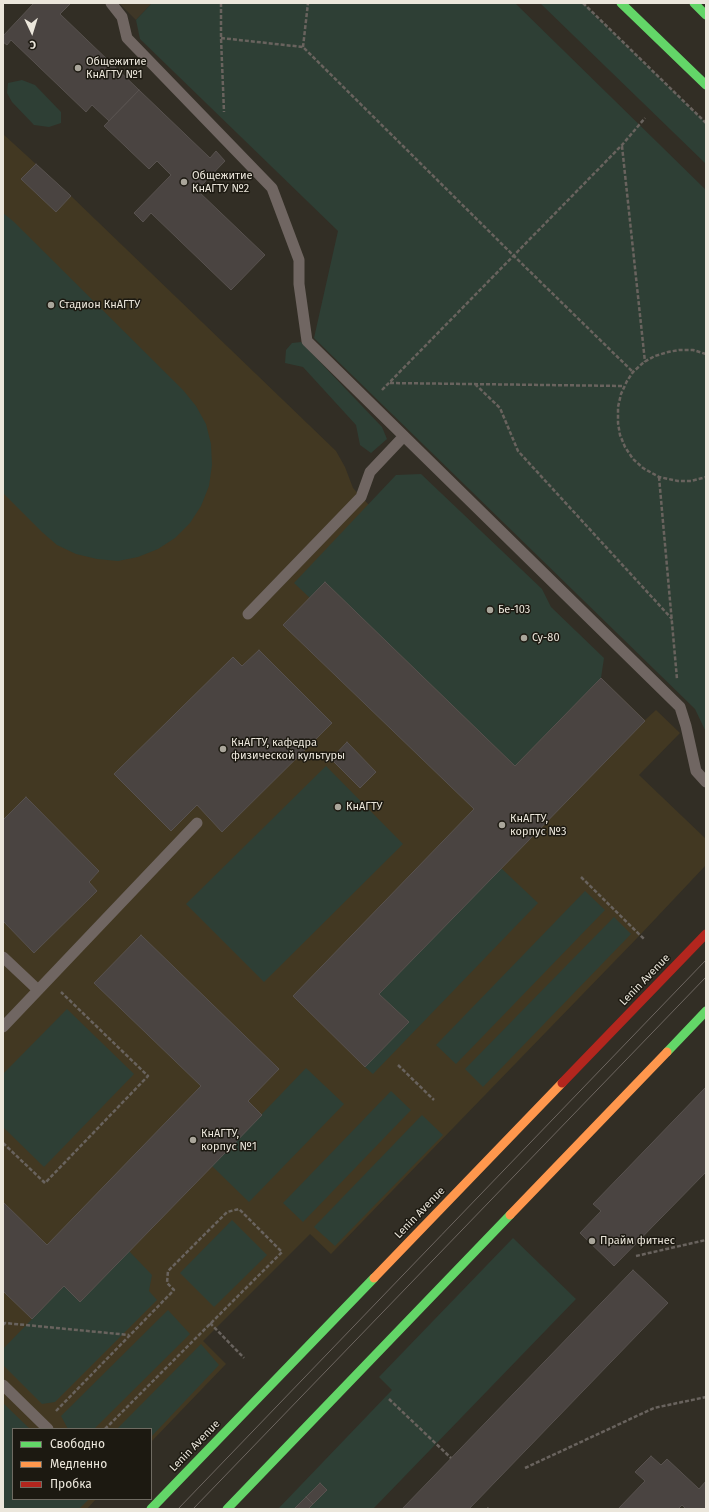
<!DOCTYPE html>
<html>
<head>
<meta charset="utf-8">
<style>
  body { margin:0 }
  #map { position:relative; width:709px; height:1512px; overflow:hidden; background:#322e25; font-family:"Fira Sans",sans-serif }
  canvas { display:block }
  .frame { position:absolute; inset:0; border:4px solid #ebe6db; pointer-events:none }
  .legend { position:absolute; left:12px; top:1428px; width:140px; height:72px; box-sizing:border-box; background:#1c1911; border:1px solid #6f6b62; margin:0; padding:5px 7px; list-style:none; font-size:12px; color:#ebe6db }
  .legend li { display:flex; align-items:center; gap:8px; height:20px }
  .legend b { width:20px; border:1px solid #6f6b62 }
  .north { position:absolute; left:12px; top:12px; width:40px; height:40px; -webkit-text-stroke:3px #1c1911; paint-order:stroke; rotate:176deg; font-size:11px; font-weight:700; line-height:16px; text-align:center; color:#ebe6db }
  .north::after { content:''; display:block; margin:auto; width:14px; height:18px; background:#ebe6db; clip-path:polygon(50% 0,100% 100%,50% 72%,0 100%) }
</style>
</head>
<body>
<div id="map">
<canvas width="709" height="1512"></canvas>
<div class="frame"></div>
<ul class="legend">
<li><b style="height:5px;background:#63d668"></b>Свободно</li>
<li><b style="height:5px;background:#ff974d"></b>Медленно</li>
<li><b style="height:5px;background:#b3261e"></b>Пробка</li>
</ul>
<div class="north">С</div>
</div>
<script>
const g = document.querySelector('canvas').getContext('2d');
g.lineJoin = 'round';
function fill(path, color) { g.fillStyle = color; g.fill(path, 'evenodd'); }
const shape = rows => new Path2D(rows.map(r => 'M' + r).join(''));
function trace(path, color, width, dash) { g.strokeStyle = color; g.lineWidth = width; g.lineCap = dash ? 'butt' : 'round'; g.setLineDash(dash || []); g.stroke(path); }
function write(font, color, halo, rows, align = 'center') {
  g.font = font + ' "Fira Sans",sans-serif'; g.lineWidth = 3; g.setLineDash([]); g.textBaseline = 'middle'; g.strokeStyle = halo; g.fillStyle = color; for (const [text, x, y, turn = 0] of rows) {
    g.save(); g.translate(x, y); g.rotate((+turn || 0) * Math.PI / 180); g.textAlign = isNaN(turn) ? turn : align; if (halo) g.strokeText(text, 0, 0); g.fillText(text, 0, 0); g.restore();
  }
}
fill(shape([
  [119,3,152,3,136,20]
]), '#3f3727');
fill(shape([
  [3,134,71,196,336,451,345,467,353,488,368,504,601,678,645,720,656,710,680,733,639,775,706,839,706,865,640,935,331,1254,310,1234,203,1341,226,1364,151,1442,151,1429,13,1429,13,1499,96,1499,87,1509,3,1509]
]), '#423822');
fill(shape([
  [152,3,515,3,706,190,706,732,695,709,314,338,338,231,140,39,136,20],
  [540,3,583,3,706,123,706,164],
  [22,80,35,85,61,112,61,123,49,127,34,125,12,102,7,93,8,83],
  [3,213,13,221,183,390,196,406,206,424,211,444,212,465,209,486,201,506,190,523,175,538,158,549,138,557,118,561,97,559,76,554,57,545,42,532,3,493],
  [301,342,382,427,387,439,371,453,360,445,356,425,303,367,285,363,286,350,292,343],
  [421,474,542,589,551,607,604,658,601,678,515,766,325,582,310,598,294,583,396,475],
  [326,766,403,844,264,982,186,904],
  [501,868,538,903,373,1074,365,1067,409,1022,379,994],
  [585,891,605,910,456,1064,436,1045],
  [614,917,631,934,483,1087,465,1069],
  [67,1009,134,1074,44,1167,3,1127,3,1074],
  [306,1068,344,1104,249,1202,212,1166],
  [391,1091,411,1110,303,1222,283,1203],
  [422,1115,443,1135,335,1246,314,1227],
  [232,1220,267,1255,214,1307,180,1273],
  [513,1238,576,1299,373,1509,278,1509,392,1390,379,1377],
  [129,1251,152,1275,149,1291,157,1300,55,1402,42,1404,3,1365,3,1349,64,1286,80,1302],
  [168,1310,190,1334,94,1429,68,1429,61,1416],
  [201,1344,219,1365,151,1437,151,1429,117,1429],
  [3,1403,30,1429,13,1429,13,1499,89,1499,79,1509,3,1509]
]), '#2e3f35');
const building = shape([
  [34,3,71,3,60,14,139,90,109,121,92,105,86,112,11,40,7,45,3,42,3,36,34,3],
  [139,90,210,158,216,151,225,161,197,190,265,255,231,290,151,213,143,222,134,213,171,175,157,161,149,169,104,126,139,90],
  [36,164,71,196,56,212,21,179,36,164],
  [325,582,515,766,601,678,645,721,379,994,409,1022,365,1067,293,996,474,809,283,625,325,582],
  [259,650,332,723,222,832,197,805,171,831,114,774,233,657,242,666,259,650],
  [347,742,376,772,360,788,331,759,347,742],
  [26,797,99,871,89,882,97,891,34,953,3,921,3,820,26,797],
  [141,935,279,1069,248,1101,262,1115,80,1302,64,1286,32,1319,3,1291,3,1202,47,1245,201,1086,94,983,141,935],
  [706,1087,706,1172,614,1266,580,1233,601,1211,593,1204,706,1087],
  [633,1270,668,1303,469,1509,402,1509,633,1270],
  [651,1456,661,1465,667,1459,699,1489,706,1481,706,1509,686,1509,682,1505,678,1509,618,1509,645,1481,635,1472,651,1456],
  [320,1483,327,1490,313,1504,306,1497,320,1483],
  [306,1497,313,1504,308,1509,294,1509,306,1497]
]);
fill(building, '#4a4441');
trace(building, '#58524f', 1);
trace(shape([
  [221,3,221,38,224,112],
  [583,3,706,123],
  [221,38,303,47,514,256,633,372],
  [303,47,308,3],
  [622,146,645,362],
  [706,354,693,350,679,350,668,352,655,356,644,362,633,372,627,381,621,394,618,407,618,423,620,435,625,447,633,459,643,468,659,477,678,481,691,481,706,477],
  [390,383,624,386],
  [475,384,500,408,518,451,672,619],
  [382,390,622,145,645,118],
  [659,477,677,679],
  [581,877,645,940],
  [398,1065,434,1100],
  [3,1143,45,1183,148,1076,61,992],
  [636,1256,706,1240],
  [210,1323,244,1358],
  [3,1325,5,1323,129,1335],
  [389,1399,451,1458],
  [56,1411,174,1290,167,1283,168,1271,227,1212,239,1209,282,1252,105,1429],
  [525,1468,654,1408,706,1397],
  [487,1508,488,1509]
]), '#69635e', 2.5, [4, 2]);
trace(shape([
  [111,3,122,17,127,38,272,188,299,260,299,284,307,341,680,707,686,726,696,771,706,782],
  [248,614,361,497,370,472,404,436],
  [3,957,38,990],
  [3,1027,197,823],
  [3,1385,48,1429]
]), '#706662', 11);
trace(shape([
  [621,3,706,85],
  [694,3,706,15],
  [667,1052,706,1011],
  [151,1509,374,1278],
  [227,1509,510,1215]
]), '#63d668', 9);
trace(shape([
  [510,1215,667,1052],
  [374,1278,562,1083]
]), '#ff974d', 9);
trace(shape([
  [562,1083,706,934]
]), '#b3261e', 9);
trace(shape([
  [178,1509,706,960],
  [193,1509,706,977]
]), '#6e6761', 1);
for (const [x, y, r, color] of [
  [78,68,4,"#aaa69b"],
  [184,182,4,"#aaa69b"],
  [51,305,4,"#aaa69b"],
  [490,610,4,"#aaa69b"],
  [524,638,4,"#aaa69b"],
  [223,749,4,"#aaa69b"],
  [338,807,4,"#aaa69b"],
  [502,825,4,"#aaa69b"],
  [193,1140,4,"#aaa69b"],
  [592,1241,4,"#aaa69b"]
]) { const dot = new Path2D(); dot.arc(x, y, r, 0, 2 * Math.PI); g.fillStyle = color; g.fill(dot); trace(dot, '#1c1911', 1.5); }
write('11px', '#ebe6db', '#1c1911', [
  ["Общежитие",86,62],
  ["КнАГТУ №1",86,75],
  ["Общежитие",192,176],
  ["КнАГТУ №2",192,189],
  ["Стадион КнАГТУ",59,305],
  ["Бе-103",498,610],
  ["Су-80",532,638],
  ["КнАГТУ, кафедра",231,743],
  ["физической культуры",231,756],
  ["КнАГТУ",346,807],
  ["КнАГТУ,",510,819],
  ["корпус №3",510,832],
  ["КнАГТУ,",201,1134],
  ["корпус №1",201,1147],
  ["Прайм фитнес",600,1241]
], 'left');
write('11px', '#ebe6db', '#1c1911', [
  ["Lenin Avenue",645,980,-46],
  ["Lenin Avenue",420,1213,-46],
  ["Lenin Avenue",195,1446,-46]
]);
</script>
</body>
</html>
